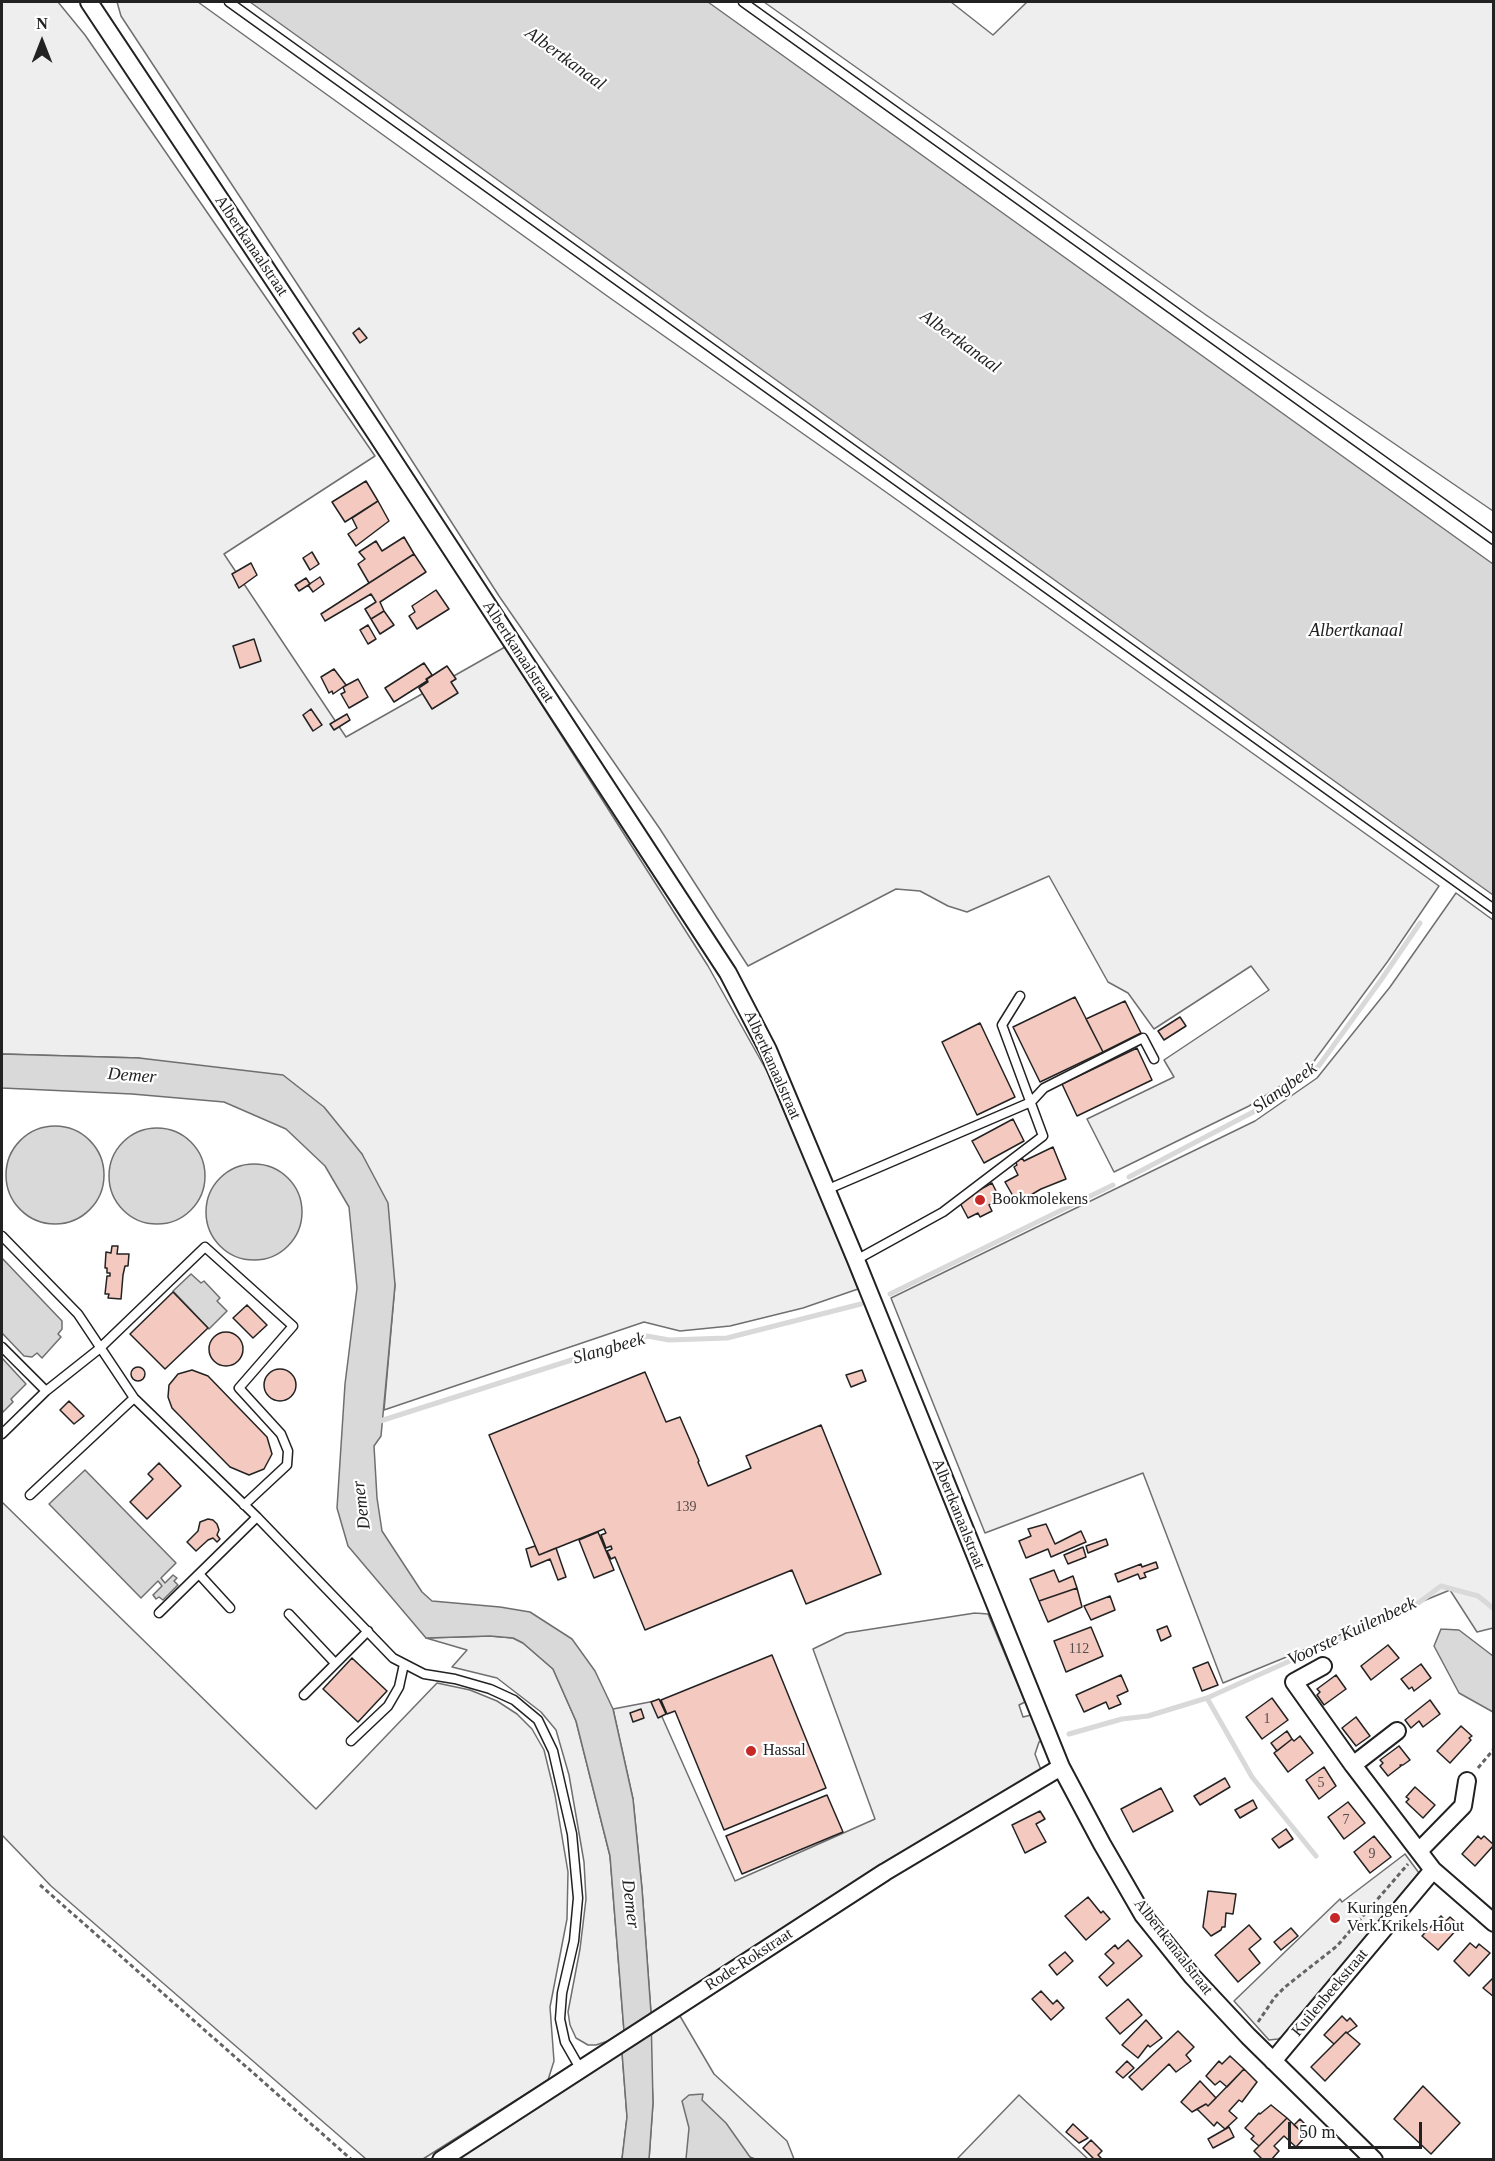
<!DOCTYPE html>
<html>
<head>
<meta charset="utf-8">
<style>
  body { margin:0 }
  #map { position:relative; width:1495px; height:2161px; overflow:hidden; background:#fff; font-family:Georgia,serif }
  canvas { display:block }
  .frame { position:absolute; inset:0; border:3px solid #222; pointer-events:none }
  .north { position:absolute; left:12px; top:12px; width:60px; height:60px; -webkit-text-stroke:4px #fff; paint-order:stroke; rotate:0deg; font-size:16px; font-weight:700; line-height:24px; text-align:center; color:#222 }
  .north::after { content:''; display:block; margin:auto; width:21px; height:27px; background:#222; clip-path:polygon(50% 0,100% 100%,50% 72%,0 100%) }
  .scale { position:absolute; left:1288px; top:2122px; width:134px; height:27px; box-sizing:border-box; border:3px solid #222; border-top:0; padding-left:8px; font-size:18px; line-height:21px; white-space:nowrap; color:#222; -webkit-text-stroke:4px #fff; paint-order:stroke }
</style>
</head>
<body>
<div id="map">
<canvas width="1495" height="2161"></canvas>
<div class="frame"></div>
<div class="north">N</div>
<div class="scale">50 m</div>
</div>
<script>
const g = document.querySelector('canvas').getContext('2d');
g.lineJoin = 'round';
function fill(path, color) { g.fillStyle = color; g.fill(path, 'evenodd'); }
const shape = rows => new Path2D(rows.map(r => 'M' + r).join(''));
function trace(path, color, width, dash) { g.strokeStyle = color; g.lineWidth = width; g.lineCap = dash ? 'butt' : 'round'; g.setLineDash(dash || []); g.stroke(path); }
function write(font, color, halo, rows, align = 'center') {
  g.font = font + ' Georgia,serif'; g.lineWidth = 4.5; g.setLineDash([]); g.textBaseline = 'middle'; g.strokeStyle = halo; g.fillStyle = color; for (const [text, x, y, turn = 0] of rows) {
    g.save(); g.translate(x, y); g.rotate((+turn || 0) * Math.PI / 180); g.textAlign = isNaN(turn) ? turn : align; if (halo) g.strokeText(text, 0, 0); g.fillText(text, 0, 0); g.restore();
  }
}
const green = shape([
  [2,2,58,2,85,35,375,456,224,554,346,737,505,647,708,966,778,1091,858,1289,803,1308,730,1326,680,1331,644,1322,384,1410,395,1285,362,1154,139,1058,2,1054,2,2],
  [117,2,198,2,610,298,876,485,1439,886,1388,961,1309,1068,1249,1106,1114,1172,1087,1119,1174,1077,1164,1060,1269,990,1251,966,1154,1029,1128,993,1108,982,1049,876,967,912,948,906,920,891,896,889,748,966,660,829,499,596,342,352,121,16,117,2],
  [764,2,951,2,993,35,1027,2,1493,2,1493,511,1206,315,764,2],
  [1456,893,1493,920,1493,1628,1477,1632,1450,1590,1223,1683,1143,1473,985,1533,891,1298,1255,1121,1317,1078,1390,987,1456,893],
  [2,1502,316,1809,437,1683,470,1690,497,1701,517,1714,532,1729,544,1750,555,1795,568,1872,567,1919,550,2007,554,2061,548,2080,423,2159,366,2159,51,1886,2,1835,2,1502],
  [975,1613,988,1614,1025,1702,1019,1705,1023,1717,1031,1715,1041,1741,1039,1742,1035,1754,1041,1770,651,2013,642,1889,633,1799,613,1709,655,1701,735,1881,875,1819,813,1649,846,1633,975,1613],
  [490,1636,513,1638,523,1643,553,1669,576,1721,610,1856,624,2031,608,2041,596,2045,588,2045,576,2038,570,2025,568,2012,580,1949,586,1899,584,1862,569,1775,556,1730,541,1712,497,1678,452,1667,467,1650,426,1638,490,1636],
  [1405,1854,1419,1873,1285,2036,1278,2039,1269,2040,1234,2001,1340,1899,1342,1902,1405,1854],
  [680,2016,714,2074,787,2141,794,2159,649,2160,653,2103,650,2035,680,2016],
  [622,2052,627,2117,622,2159,455,2160,622,2052],
  [1019,2095,1088,2159,957,2159,1019,2095]
]);
fill(green, '#eee');
trace(green, '#6f6f6f', 1.5);
const water = shape([
  [250,2,708,2,1493,564,1493,895,250,2],
  [2,1054,139,1058,283,1075,324,1107,362,1154,388,1203,395,1285,381,1436,374,1446,377,1498,382,1531,422,1592,432,1601,500,1607,530,1612,572,1639,595,1671,613,1709,633,1799,642,1889,651,2013,653,2103,649,2159,622,2159,627,2117,622,2052,624,2031,610,1856,576,1721,553,1669,523,1643,513,1638,490,1636,426,1638,348,1546,337,1508,345,1384,357,1288,349,1207,325,1166,286,1129,224,1102,132,1094,2,1088,2,1054],
  '6 1175a49 49 0 1 1 98 0a49 49 0 1 1-98 0Z',
  '109 1176a48 48 0 1 1 96 0a48 48 0 1 1-96 0Z',
  '206 1212a48 48 0 1 1 96 0a48 48 0 1 1-96 0Z',
  [2,1258,62,1321,62,1329,58,1334,61,1337,42,1358,37,1353,32,1357,24,1356,2,1333,2,1258],
  [191,1274,201,1283,204,1281,220,1298,217,1301,227,1311,209,1329,173,1291,191,1274],
  [2,1358,26,1384,11,1399,13,1402,2,1413,2,1358],
  [85,1470,176,1563,161,1578,165,1583,173,1575,177,1578,174,1581,178,1585,163,1600,159,1597,156,1599,153,1595,162,1586,158,1581,141,1598,49,1504,85,1470],
  [1441,1629,1459,1630,1493,1656,1493,1712,1459,1693,1434,1646,1441,1629],
  [703,2094,702,2100,726,2123,750,2157,755,2159,686,2159,689,2128,682,2101,689,2095,703,2094]
]);
fill(water, '#d9d9d9');
trace(water, '#6f6f6f', 1.5);
trace(shape([
  [1129,1177,1257,1110,1318,1067,1381,980,1420,923],
  [890,1294,1113,1185],
  [377,1422,647,1336,669,1340,727,1338,861,1304],
  [1207,1698,1252,1777,1316,1856],
  [1069,1734,1122,1719,1148,1716,1207,1698,1417,1604,1441,1586,1478,1596,1494,1609]
]), '#d9d9d9', 5);
const building = shape([
  [359,328,367,338,360,343,353,333,359,328],
  [366,481,378,501,345,522,332,502,366,481],
  [378,501,389,521,356,546,348,534,357,528,352,518,378,501],
  [404,537,414,554,369,583,358,564,365,559,359,552,376,541,382,551,404,537],
  [312,552,319,564,310,570,303,558,312,552],
  [414,554,426,572,380,602,384,611,371,619,365,609,376,602,371,594,325,621,321,614,414,554],
  [251,563,257,575,239,588,232,574,251,563],
  [320,577,324,584,313,592,308,585,320,577],
  [306,578,310,584,299,591,295,585,306,578],
  [436,590,449,609,417,629,409,616,415,612,412,606,436,590],
  [384,611,394,625,380,634,371,619,384,611],
  [368,625,376,639,368,644,360,630,368,625],
  [254,639,261,661,240,668,233,646,254,639],
  [424,663,432,675,426,679,427,681,394,702,385,688,424,663],
  [447,666,456,679,451,682,458,693,432,709,419,688,428,682,427,679,447,666],
  [334,669,346,685,333,694,332,691,329,693,321,677,334,669],
  [358,679,368,697,349,708,341,694,345,692,343,687,358,679],
  [311,709,322,725,313,731,303,715,311,709],
  [347,714,350,720,334,730,330,724,347,714],
  [1075,997,1103,1052,1040,1082,1013,1027,1075,997],
  [1125,1001,1141,1033,1103,1052,1086,1019,1125,1001],
  [1180,1017,1186,1026,1164,1040,1158,1031,1180,1017],
  [980,1023,1015,1097,977,1115,942,1042,980,1023],
  [1137,1048,1152,1080,1077,1116,1062,1084,1137,1048],
  [1013,1119,1024,1141,984,1163,972,1141,1013,1119],
  [1053,1147,1066,1179,1041,1189,1017,1203,1005,1182,1018,1175,1014,1167,1017,1165,1015,1161,1022,1158,1024,1161,1053,1147],
  [992,1183,1000,1199,989,1205,992,1211,980,1217,978,1213,968,1218,959,1201,992,1183],
  [112,1246,118,1246,117,1254,129,1254,128,1266,125,1266,123,1275,121,1299,108,1298,109,1294,105,1294,107,1276,110,1276,110,1273,107,1273,107,1268,105,1268,106,1252,111,1253,112,1246],
  [173,1292,208,1328,165,1369,130,1334,173,1292],
  [247,1305,267,1325,253,1338,233,1318,247,1305],
  '209 1349a17 17 0 1 1 34 0a17 17 0 1 1-34 0Z',
  '131 1374a7 7 0 1 1 14 0a7 7 0 1 1-14 0Z',
  '264 1385a16 16 0 1 1 32 0a16 16 0 1 1-32 0Z',
  [192,1370,208,1376,267,1437,272,1454,264,1469,249,1475,230,1467,172,1408,168,1397,169,1385,178,1374,192,1370],
  [862,1370,866,1381,851,1387,846,1375,862,1370],
  [645,1372,666,1422,680,1417,699,1461,698,1462,708,1486,751,1468,746,1456,821,1425,881,1574,806,1604,792,1570,645,1630,615,1557,611,1559,607,1551,612,1549,611,1546,606,1548,601,1535,606,1533,604,1529,539,1555,489,1435,645,1372],
  [69,1401,84,1416,74,1424,60,1410,69,1401],
  [159,1463,181,1486,147,1519,130,1502,153,1479,148,1474,159,1463],
  [208,1519,213,1520,217,1524,219,1530,217,1535,220,1539,217,1542,213,1538,208,1540,196,1551,187,1542,198,1531,200,1522,208,1519],
  [1046,1524,1055,1544,1081,1531,1086,1542,1051,1557,1048,1549,1026,1558,1019,1541,1031,1536,1028,1529,1046,1524],
  [598,1532,614,1570,594,1578,579,1540,598,1532],
  [1106,1539,1108,1545,1088,1553,1086,1546,1106,1539],
  [535,1546,539,1555,556,1548,566,1577,558,1580,550,1559,531,1567,526,1549,535,1546],
  [1083,1547,1086,1557,1068,1564,1064,1555,1083,1547],
  [1156,1562,1158,1568,1144,1573,1146,1577,1140,1579,1138,1574,1118,1582,1115,1574,1141,1564,1142,1567,1156,1562],
  [1054,1570,1059,1582,1073,1576,1077,1588,1039,1601,1030,1579,1054,1570],
  [1077,1588,1082,1607,1048,1622,1039,1601,1077,1588],
  [1110,1596,1115,1610,1091,1620,1084,1606,1110,1596],
  [1167,1626,1171,1636,1161,1641,1157,1630,1167,1626],
  [1091,1627,1103,1656,1066,1672,1054,1641,1091,1627],
  [1388,1645,1399,1658,1371,1680,1361,1666,1388,1645],
  [772,1655,826,1788,724,1830,675,1711,667,1714,661,1700,772,1655],
  [352,1658,387,1691,358,1722,323,1689,352,1658],
  [1208,1662,1218,1685,1202,1691,1193,1668,1208,1662],
  [1421,1664,1431,1678,1414,1691,1412,1687,1409,1689,1401,1679,1421,1664],
  [1121,1675,1128,1691,1117,1696,1121,1704,1109,1709,1106,1702,1084,1712,1076,1695,1121,1675],
  [1336,1675,1346,1689,1324,1705,1317,1695,1320,1692,1317,1689,1336,1675],
  [1272,1698,1288,1720,1262,1739,1246,1717,1272,1698],
  [659,1699,666,1714,658,1718,651,1702,659,1699],
  [1430,1700,1440,1714,1423,1727,1419,1721,1411,1728,1405,1720,1430,1700],
  [641,1709,644,1718,633,1722,630,1713,641,1709],
  [1356,1717,1370,1736,1356,1746,1342,1728,1356,1717],
  [1461,1726,1472,1736,1469,1738,1471,1740,1450,1763,1437,1751,1461,1726],
  [1287,1731,1292,1739,1277,1751,1271,1743,1287,1731],
  [1300,1736,1313,1753,1288,1772,1274,1753,1292,1739,1294,1741,1300,1736],
  [1399,1746,1410,1760,1403,1765,1400,1765,1401,1766,1388,1776,1380,1766,1383,1763,1380,1760,1399,1746],
  [1324,1767,1336,1786,1319,1799,1306,1780,1324,1767],
  [1225,1778,1230,1787,1200,1805,1194,1796,1225,1778],
  [1415,1787,1435,1805,1423,1818,1406,1802,1409,1799,1406,1797,1415,1787],
  [1161,1788,1173,1811,1133,1832,1121,1809,1161,1788],
  [827,1795,843,1832,742,1874,726,1836,827,1795],
  [1253,1800,1257,1808,1240,1818,1235,1810,1253,1800],
  [1348,1802,1365,1823,1344,1839,1328,1817,1348,1802],
  [1040,1811,1045,1819,1036,1824,1046,1842,1025,1853,1012,1825,1040,1811],
  [1286,1829,1293,1839,1279,1848,1272,1839,1286,1829],
  [1374,1836,1391,1857,1370,1873,1354,1852,1374,1836],
  [1478,1836,1481,1839,1484,1836,1494,1845,1475,1866,1462,1854,1478,1836],
  [1208,1891,1236,1894,1233,1914,1226,1913,1225,1927,1222,1927,1221,1930,1211,1936,1203,1927,1208,1891],
  [1088,1897,1101,1913,1103,1911,1110,1919,1086,1940,1065,1916,1088,1897],
  [1441,1916,1446,1921,1450,1917,1460,1926,1438,1950,1422,1936,1441,1916],
  [1249,1925,1261,1939,1249,1949,1260,1963,1238,1982,1215,1955,1249,1925],
  [1291,1928,1298,1936,1281,1950,1274,1942,1291,1928],
  [1128,1940,1142,1956,1107,1986,1099,1977,1114,1963,1105,1954,1115,1945,1118,1949,1128,1940],
  [1470,1943,1476,1948,1479,1944,1490,1953,1469,1976,1454,1961,1470,1943],
  [1065,1952,1073,1961,1057,1975,1049,1965,1065,1952],
  [1494,1977,1494,1997,1483,1988,1494,1977],
  [1041,1991,1053,2004,1057,2000,1064,2008,1051,2020,1032,1999,1041,1991],
  [1128,1999,1142,2015,1120,2034,1106,2018,1128,1999],
  [1342,2016,1347,2021,1350,2018,1357,2026,1347,2033,1346,2032,1334,2044,1324,2035,1342,2016],
  [1146,2020,1162,2038,1150,2047,1148,2045,1138,2058,1122,2045,1146,2020],
  [1178,2031,1194,2047,1186,2055,1191,2061,1176,2072,1169,2064,1142,2090,1129,2077,1178,2031],
  [1346,2032,1360,2044,1325,2081,1311,2067,1346,2032],
  [1230,2056,1244,2069,1227,2087,1220,2081,1215,2085,1206,2076,1219,2061,1222,2064,1230,2056],
  [1127,2061,1134,2068,1123,2078,1116,2072,1127,2061],
  [1244,2069,1257,2082,1242,2102,1239,2100,1229,2111,1237,2118,1225,2129,1217,2122,1214,2126,1197,2109,1206,2104,1208,2106,1244,2069],
  [1200,2081,1216,2098,1208,2106,1206,2104,1192,2112,1181,2102,1200,2081],
  [1423,2086,1460,2123,1431,2154,1394,2119,1423,2086],
  [1271,2105,1287,2118,1259,2146,1251,2139,1254,2136,1245,2128,1259,2113,1260,2114,1271,2105],
  [1287,2118,1306,2136,1296,2147,1284,2136,1274,2146,1279,2151,1271,2160,1263,2160,1254,2151,1287,2118],
  [1300,2119,1311,2130,1306,2136,1294,2125,1300,2119],
  [1073,2124,1088,2138,1079,2143,1066,2132,1073,2124],
  [1229,2127,1234,2137,1213,2148,1208,2139,1229,2127],
  [1091,2140,1102,2151,1098,2155,1101,2158,1099,2160,1095,2160,1083,2148,1091,2140]
]);
fill(building, '#f3c9c0');
trace(building, '#222', 1.5);
const lane = shape([
  [229,2,1494,909],
  [743,2,1494,540],
  [826,1190,1031,1102,1044,1088,1143,1038,1154,1059],
  [2,1236,78,1314,134,1398,257,1517,393,1658,424,1674,455,1679,490,1689,514,1700,538,1720,553,1751,572,1834,578,1898,574,1941,562,1993,560,2019,565,2042,581,2070],
  [856,1260,943,1212,1043,1136,1002,1025,1020,996],
  [2,1347,46,1391],
  [2,1434,46,1391,99,1349,205,1247,293,1326,239,1388,281,1434,288,1451,287,1465,244,1505],
  [30,1495,134,1398],
  [199,1574,230,1608],
  [159,1613,257,1517],
  [289,1614,335,1663],
  [304,1695,368,1631],
  [351,1741,388,1706,399,1687,404,1664]
]);
const street = shape([
  [89,2,378,437,728,973,768,1050,856,1260,1061,1767,1102,1844,1143,1915,1192,1976,1248,2036,1374,2160],
  [1323,1666,1294,1682,1353,1765,1433,1870,1494,1923],
  [1353,1765,1397,1731],
  [1419,1851,1463,1806,1467,1781],
  [1273,2061,1433,1870],
  [441,2160,885,1872,1061,1767]
]);
trace(lane, '#222', 11);
trace(street, '#222', 20);
trace(shape([
  [1478,1768,1494,1749],
  [40,1885,352,2160],
  [1258,2022,1275,1997,1285,1987,1337,1946,1408,1864]
]), '#646464', 3, [4.5, 3]);
trace(lane, '#fff', 8);
trace(street, '#fff', 16);
for (const [x, y, r, color] of [
  [980,1200,6,"#c62828"],
  [751,1751,6,"#c62828"],
  [1335,1918,6,"#c62828"]
]) { const dot = new Path2D(); dot.arc(x, y, r, 0, 2 * Math.PI); g.fillStyle = color; g.fill(dot); trace(dot, '#fff', 2); }
write('14px', '#564c4a', null, [
  ["139",686,1507],
  ["112",1079,1649],
  ["1",1267,1719],
  ["5",1321,1783],
  ["7",1346,1820],
  ["9",1372,1854]
]);
write('16px', '#222', '#fff', [
  ["Albertkanaalstraat",251,246,56],
  ["Albertkanaalstraat",518,652,57],
  ["Albertkanaalstraat",772,1065,66],
  ["Albertkanaalstraat",958,1514,68],
  ["Albertkanaalstraat",1173,1947,52],
  ["Rode-Rokstraat",749,1960,-33],
  ["Kuilenbeekstraat",1330,1993,-50]
]);
write('16px', '#222', '#fff', [
  ["Bookmolekens",992,1200],
  ["Hassal",763,1751],
  ["Kuringen",1347,1909],
  ["Verk.Krikels Hout",1347,1927]
], 'left');
write('italic 18px', '#222', '#fff', [
  ["Albertkanaal",565,59,36],
  ["Albertkanaal",960,342,36],
  ["Albertkanaal",1356,631],
  ["Demer",132,1076,4],
  ["Slangbeek",1285,1088,-36],
  ["Slangbeek",609,1349,-16],
  ["Demer",362,1505,-97],
  ["Voorste Kuilenbeek",1352,1632,-25],
  ["Demer",630,1904,83]
]);
</script>
</body>
</html>
